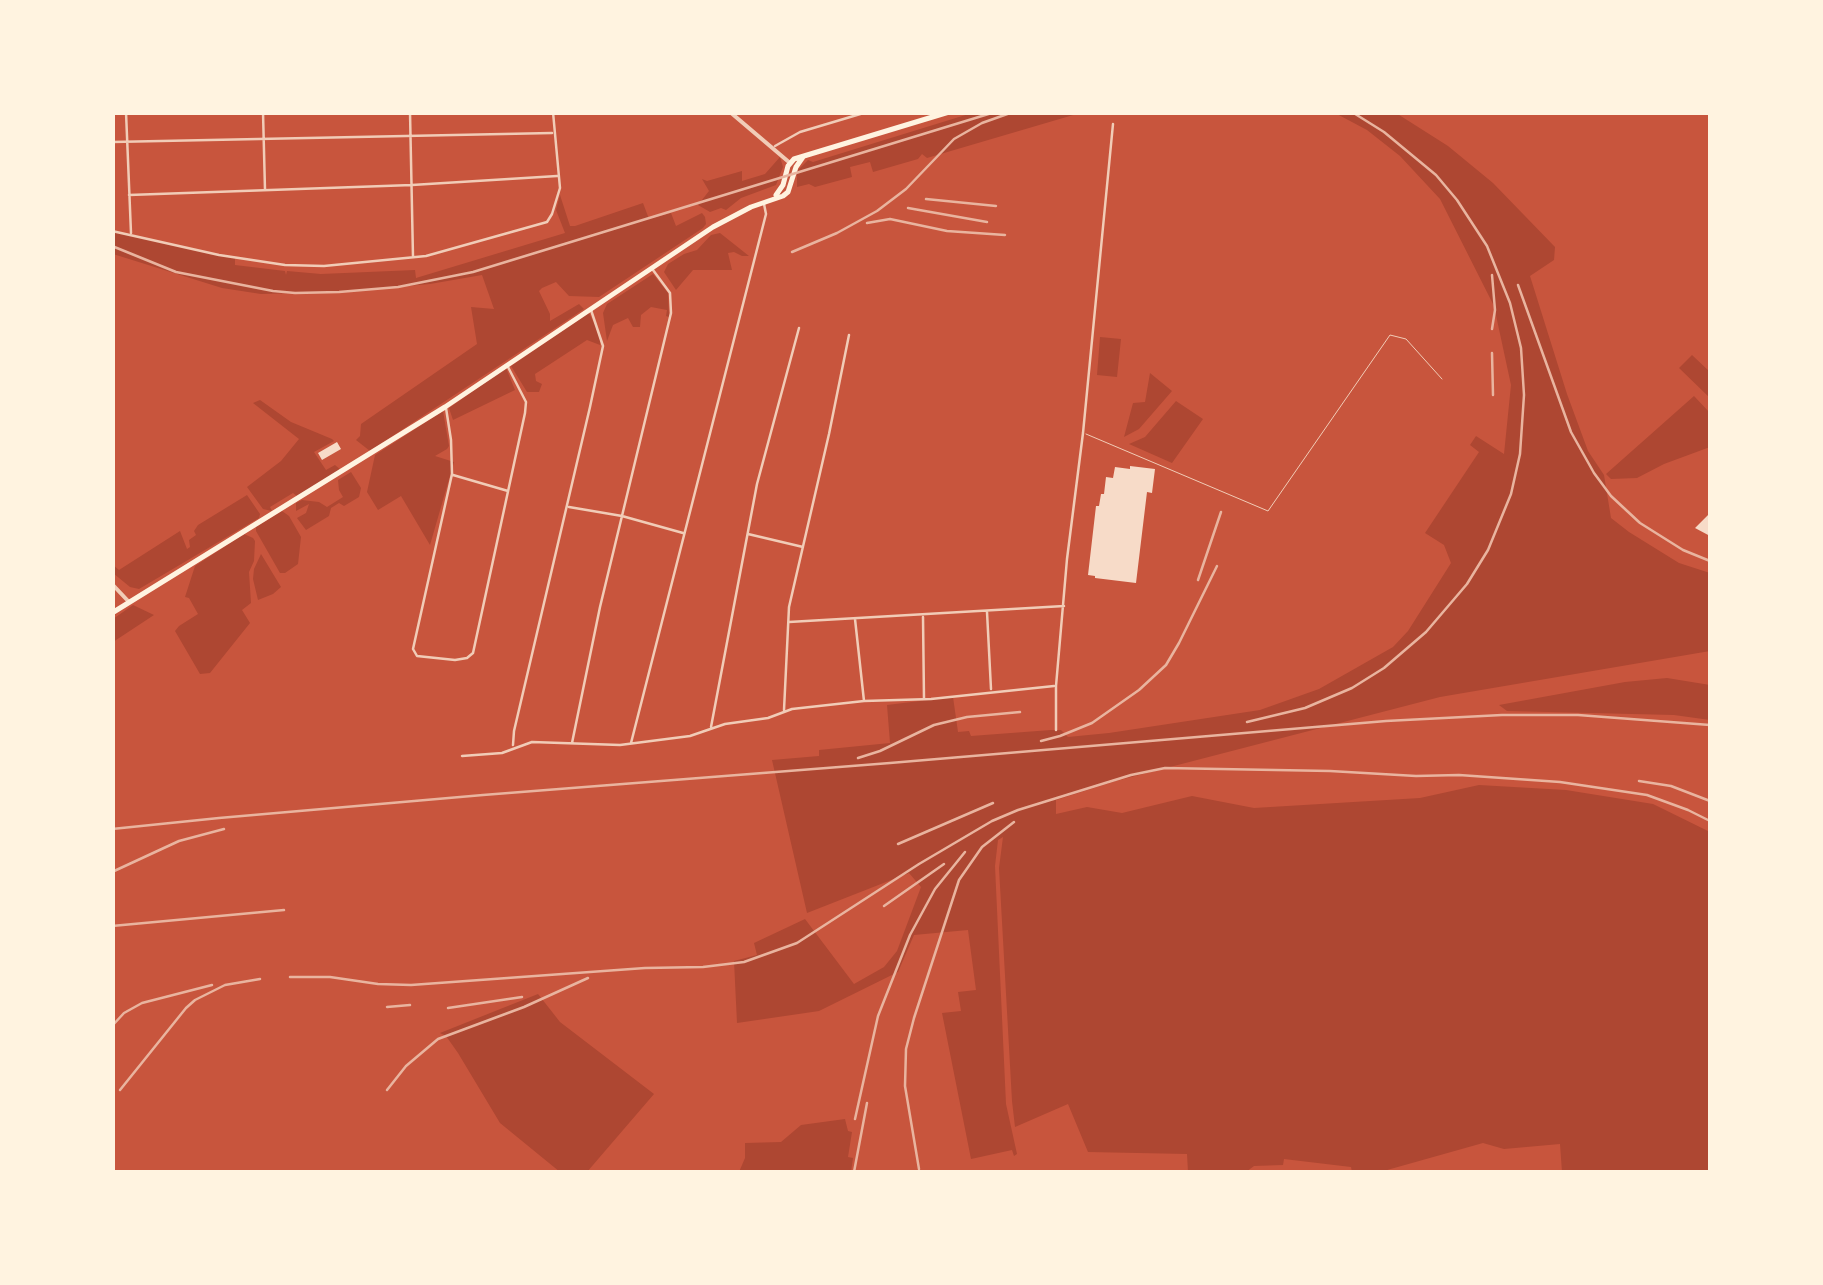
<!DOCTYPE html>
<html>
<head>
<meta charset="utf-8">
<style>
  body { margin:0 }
  #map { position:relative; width:1823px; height:1285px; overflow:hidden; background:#c8553d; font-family:Lato,sans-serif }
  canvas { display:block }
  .frame { position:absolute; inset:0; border:115px solid #fff3e0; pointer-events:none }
</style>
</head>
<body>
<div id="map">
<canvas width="1823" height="1285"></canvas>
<div class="frame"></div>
</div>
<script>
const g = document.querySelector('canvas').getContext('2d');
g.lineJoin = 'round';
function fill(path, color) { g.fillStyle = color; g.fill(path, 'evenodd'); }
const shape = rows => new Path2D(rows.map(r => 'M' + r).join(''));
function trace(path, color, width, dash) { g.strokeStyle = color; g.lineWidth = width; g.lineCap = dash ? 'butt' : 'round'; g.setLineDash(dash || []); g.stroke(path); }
fill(shape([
  [972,113,1080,113,927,158,922,154,918,159,873,172,870,162,850,167,852,177,815,187,809,184,797,187,797,171,808,160,813,162],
  [1335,113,1396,113,1448,146,1493,183,1555,247,1554,260,1530,276,1567,394,1588,451,1604,475,1611,518,1629,532,1679,563,1710,573,1710,651,1440,697,1116,781,1056,800,1056,814,1087,807,1122,813,1192,796,1254,808,1420,798,1479,785,1566,790,1653,804,1710,832,1710,1172,1562,1172,1560,1144,1504,1149,1483,1143,1380,1172,1352,1172,1351,1167,1284,1159,1283,1165,1254,1166,1246,1172,1188,1172,1187,1154,1088,1152,1068,1104,1015,1127,1012,1101,999,868,1003,837,998,840,995,866,1006,1104,1017,1154,1014,1156,1012,1150,971,1159,942,1013,961,1011,958,992,976,990,968,930,914,935,898,972,819,1011,737,1023,734,961,757,955,754,943,805,919,854,984,884,967,897,951,921,887,909,873,807,913,772,760,819,756,819,750,890,743,887,705,953,697,958,732,969,731,971,736,1051,730,1061,730,1068,737,1109,733,1260,710,1319,689,1393,647,1408,631,1451,563,1444,545,1425,533,1479,452,1470,445,1476,436,1504,454,1511,385,1494,306,1440,199,1400,156,1367,130],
  [780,157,783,167,776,185,741,198,726,210,721,208,710,212,698,205,709,191,702,179,707,181,742,171,742,181,765,174],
  [560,195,570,226,575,226,643,203,649,219,671,213,676,226,702,213,705,217,706,224,703,228,599,297,569,296,556,282,542,288,539,291,550,314,550,321,579,304,584,309,370,451,356,440,360,436,361,424,477,344,471,307,494,309,482,275,430,284,339,292,261,294,222,288,113,254,112,231,235,258,235,265,285,271,286,275,287,271,321,274,415,270,416,278,565,233,556,210],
  [720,233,749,256,742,256,734,252,728,253,732,270,693,270,676,290,664,272,668,264,684,254,697,250,711,235],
  [653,274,668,293,669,317,666,316,667,310,651,307,641,315,640,327,633,327,628,318,613,325,607,341,603,313,607,304],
  [589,313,600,335,600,345,587,340,535,374,536,381,542,384,539,392,527,392,511,366],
  [1100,337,1121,339,1117,377,1097,375],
  [1692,355,1710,372,1710,398,1679,368],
  [506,368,515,390,453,420,449,408],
  [1150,373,1172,391,1139,429,1124,437,1133,403,1145,402],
  [1694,396,1710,413,1710,447,1664,464,1637,478,1611,479,1606,474],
  [260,400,291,422,332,439,334,441,314,452,326,470,335,465,341,470,298,497,293,493,270,507,272,511,263,509,247,487,281,461,299,439,253,403],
  [1176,401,1203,419,1172,463,1129,444,1145,437],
  [443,411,449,446,447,449,435,456,454,462,430,545,401,496,378,510,367,492,375,455],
  [351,472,361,488,359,497,344,506,339,503,331,508,329,516,306,530,297,518,306,513,309,504,296,511,296,503,302,500,319,502,327,507,343,497,339,490,338,480],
  [247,495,260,514,259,518,139,589,130,587,113,573,113,565,119,570,180,531,187,549,190,547,189,540,196,535,194,531,198,525],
  [282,511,289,516,301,537,298,564,285,573,280,573,256,531,256,527],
  [244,534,253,538,255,541,254,561,249,572,251,603,242,610,250,623,210,673,200,674,175,631,179,626,198,614,189,598,185,597,195,566],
  [261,554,281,587,273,594,258,600,253,579,254,569],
  [133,605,154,615,113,642,113,619],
  [1667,678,1710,685,1710,720,1674,715,1507,711,1499,705,1625,682],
  [538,994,560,1022,654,1094,587,1172,560,1172,500,1123,458,1053,446,1036,440,1033],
  [845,1119,848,1131,852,1132,848,1157,853,1158,851,1172,739,1172,745,1158,745,1143,781,1142,801,1125]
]), '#ae4732');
fill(shape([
  [337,442,341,449,322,460,318,453],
  [1130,466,1155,469,1152,493,1147,492,1136,583,1095,578,1095,576,1088,575,1096,506,1099,506,1101,494,1104,494,1106,477,1113,478,1115,467,1130,469],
  [1710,513,1710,536,1695,528]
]), '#f7dbc8');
trace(shape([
  [1086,434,1268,511,1390,335,1406,339,1442,379]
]), '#f1ccb7', 1);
trace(shape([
  [126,112,131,233],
  [263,112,265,190],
  [410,112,413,257],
  [112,142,552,133],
  [775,146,800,132,867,112],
  [129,195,412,185,557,176],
  [112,231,219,255,285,265,324,266,426,256,547,222,552,214,560,188,553,112],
  [446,408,451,440,452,474,413,649,417,656,455,660,467,658,473,653,525,413,526,402,508,367],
  [453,475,508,491],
  [569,507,622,516,683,533],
  [748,534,803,547],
  [987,612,991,689],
  [923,617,924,699],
  [855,619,864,701],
  [789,622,1064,606],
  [784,710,789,607,829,434,849,335],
  [711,727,757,484,799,328],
  [1056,730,1056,686,1067,559,1083,433,1113,124],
  [572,743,600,607,671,313,670,293,653,270],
  [631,743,766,214,764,204],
  [513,745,514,731,590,407,603,346,591,310],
  [462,756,502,753,532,742,620,745,690,736,725,724,768,718,792,709,864,701,931,699,1054,686]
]), '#f1ccb7', 2.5);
trace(shape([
  [730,112,790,163],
  [112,584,129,602]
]), '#f1ccb7', 4);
trace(shape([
  [776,195,783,185,788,166,794,159,949,112],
  [112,613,445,407,713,227,751,207,783,196,788,192,796,167,803,157]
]), '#fff3e0', 5);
trace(shape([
  [926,199,996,206],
  [908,208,987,222],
  [867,223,890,219,947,231,1005,235],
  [112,246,176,272,273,291,295,293,339,292,398,287,473,272,995,112],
  [792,252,837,233,877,211,906,189,954,139,982,123,1013,112],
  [1492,275,1495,310,1492,329],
  [1518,285,1571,432,1594,473,1611,496,1640,523,1683,550,1710,561],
  [1492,353,1493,395],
  [1198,580,1221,512],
  [1247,722,1305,708,1352,688,1384,668,1426,632,1467,584,1488,550,1511,494,1520,454,1524,395,1521,348,1510,303,1487,246,1457,200,1436,175,1384,132,1352,112],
  [1041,741,1060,736,1092,723,1139,690,1166,665,1179,643,1217,566],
  [858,758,880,751,934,725,967,717,1020,712],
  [1639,781,1671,786,1710,801],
  [112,829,219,818,483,795,890,763,1386,721,1502,715,1578,715,1710,725],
  [898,844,993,803],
  [112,872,179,841,224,829],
  [884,906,944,864],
  [112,926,284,910],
  [290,977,330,977,378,984,411,985,645,968,703,967,744,962,797,943,919,864,992,821,1018,810,1131,775,1165,768,1330,771,1416,776,1459,775,1560,782,1647,795,1688,810,1710,821],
  [387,1007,410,1005],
  [448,1008,522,997],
  [112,1026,124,1013,142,1003,212,985],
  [120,1090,186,1008,195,1000,225,985,260,979],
  [387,1090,406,1066,438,1039,524,1007,588,978],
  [855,1119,878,1016,910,935,935,889,965,852],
  [919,1169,905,1086,906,1049,914,1018,959,880,982,847,1014,822],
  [854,1172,867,1103]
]), '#e9b49f', 2.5);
</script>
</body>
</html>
